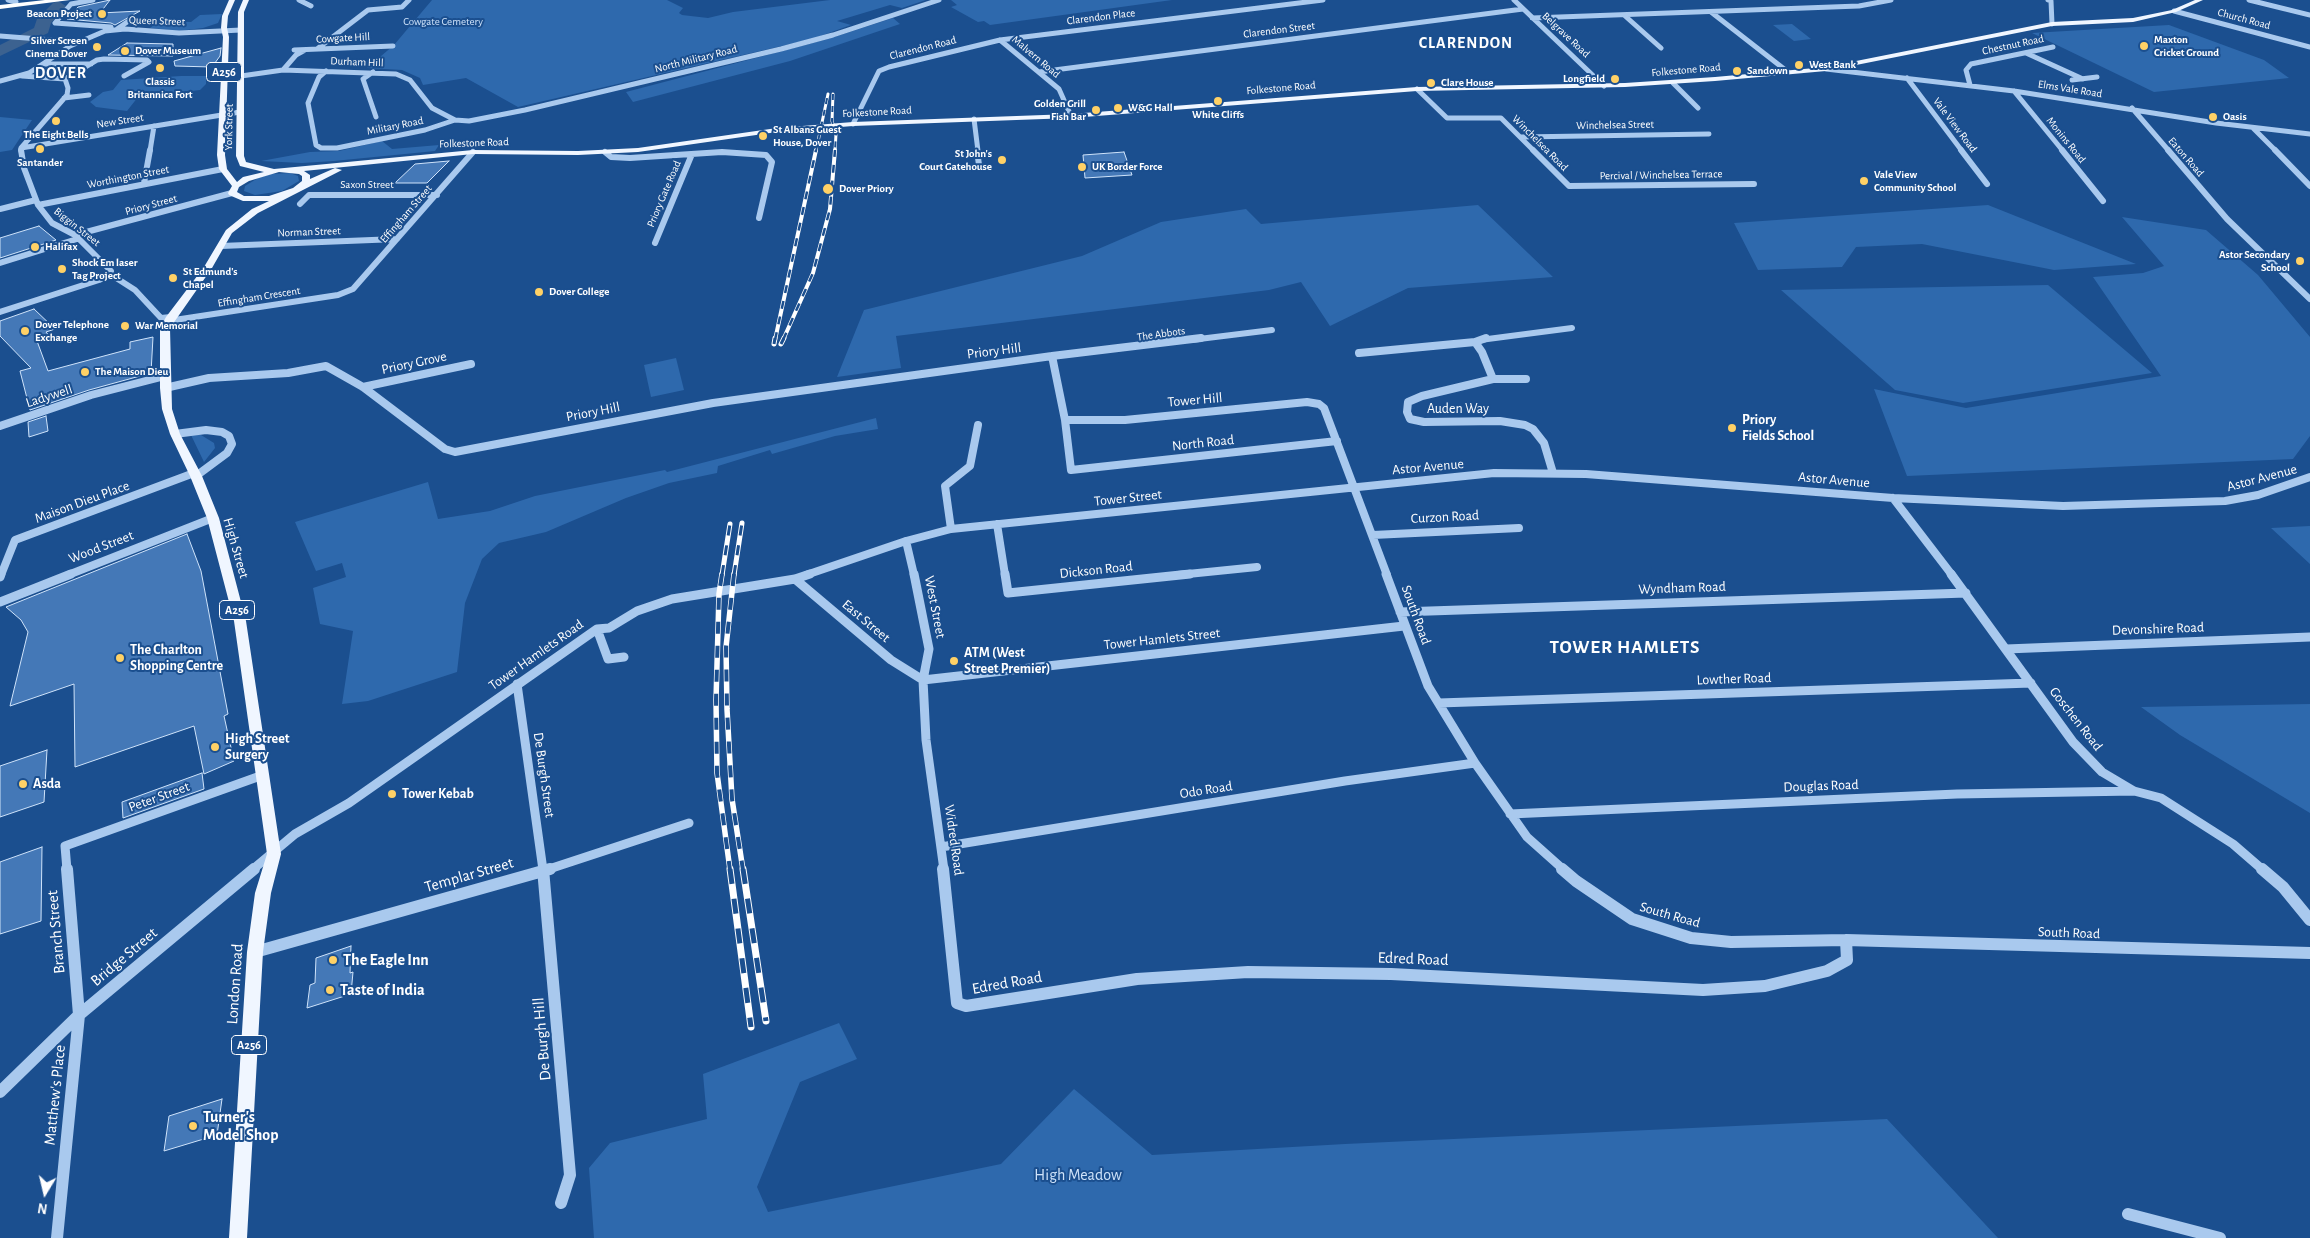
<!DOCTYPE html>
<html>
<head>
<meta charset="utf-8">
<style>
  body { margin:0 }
  #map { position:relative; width:2310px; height:1238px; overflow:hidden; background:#1b4f8f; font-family:"Alegreya Sans",sans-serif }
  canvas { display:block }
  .north { position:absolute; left:20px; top:1168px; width:50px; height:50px; -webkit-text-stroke:4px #1b4f8f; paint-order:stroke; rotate:189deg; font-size:14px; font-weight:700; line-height:20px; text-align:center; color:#fff }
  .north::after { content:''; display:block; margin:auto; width:18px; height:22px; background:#fff; clip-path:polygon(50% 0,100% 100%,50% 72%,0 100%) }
</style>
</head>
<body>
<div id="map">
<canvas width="2310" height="1238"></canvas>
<div class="north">N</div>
</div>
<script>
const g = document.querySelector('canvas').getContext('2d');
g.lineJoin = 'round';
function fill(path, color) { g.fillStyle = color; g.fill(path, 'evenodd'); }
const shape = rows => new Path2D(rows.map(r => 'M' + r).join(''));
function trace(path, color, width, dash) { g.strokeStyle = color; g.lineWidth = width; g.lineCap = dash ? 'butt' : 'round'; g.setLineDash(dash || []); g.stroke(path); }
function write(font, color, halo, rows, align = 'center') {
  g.font = font + ' "Alegreya Sans",sans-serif'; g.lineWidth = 4; g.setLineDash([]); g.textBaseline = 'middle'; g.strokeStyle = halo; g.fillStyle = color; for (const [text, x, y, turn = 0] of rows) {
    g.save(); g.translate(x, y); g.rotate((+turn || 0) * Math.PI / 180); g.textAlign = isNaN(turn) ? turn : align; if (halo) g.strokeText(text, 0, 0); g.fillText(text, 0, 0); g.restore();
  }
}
fill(shape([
  [432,0,667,0,683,8,679,13,682,15,708,18,733,12,830,0,926,0,902,8,890,5,837,21,851,25,812,39,518,107,466,78,423,85,420,78,402,70,367,68,394,45],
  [951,0,1172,0,990,25,984,21,978,22,951,7,957,5],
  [222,14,218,23,203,28,178,31,150,28,154,25,162,25,169,21,191,22,200,15],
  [893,18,900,24,790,61,633,102,626,92,828,39],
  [1792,24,1811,39,1794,41,1773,25],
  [2169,25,2264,60,2289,78,2154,92,2032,33],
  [181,76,206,76,206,84,200,90,138,97,127,111,96,107,90,102,103,92,113,90,121,80],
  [0,117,32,120,12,150,0,152],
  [382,141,392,149,439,145,435,151,334,161,302,163,261,161,310,152,339,151],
  [290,173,298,176,299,181,282,191,255,195,244,191,245,186,258,178,271,174],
  [1478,205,1553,277,1408,288,1330,326,1301,282,1269,290,896,336,901,368,837,377,864,310,1082,256,1161,222,1246,209,1261,224],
  [1988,205,2136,264,2054,270,1922,244,1856,247,1842,267,1758,270,1734,223],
  [2122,217,2206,230,2258,275,2310,337,2310,436,2293,459,1907,476,1874,389,1966,408,2161,376,2093,277,2143,273,2164,266],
  [2048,285,2152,373,1963,403,1895,390,1781,290],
  [676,358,684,390,651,397,644,365],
  [876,418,878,429,835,436,772,454,770,450,718,466,717,473,669,483,626,498,546,532,499,543,482,559,465,603,457,672,368,701,342,704,353,631,320,624,313,588,346,577,342,563,316,571,295,522,428,482,438,519,490,511,535,496,665,470,667,472],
  [191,435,201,435,214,443,215,448,204,462],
  [2310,526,2310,564,2271,528],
  [2310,704,2310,813,2180,735,2141,707],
  [839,1023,857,1059,800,1082,757,1187,768,1212,1001,1164,1074,1089,1152,1155,1345,1144,1887,1119,1998,1238,594,1238,589,1168,610,1143,707,1119,703,1074]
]), '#2e69ad');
fill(shape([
  [58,1,66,6,51,23,48,33,0,56,0,45,34,28,37,19,53,3,58,1]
]), '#3c6290');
const building = shape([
  [110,0,100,13,140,11,115,25,111,23,67,19,78,7,110,0],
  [127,43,173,44,173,56,108,55,127,43],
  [221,48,220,56,212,67,175,66,174,61,221,48],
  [1124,152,1132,175,1085,178,1083,155,1124,152],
  [449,161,427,183,395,183,415,164,449,161],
  [39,226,56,240,0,258,0,238,39,226],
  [34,309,55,329,46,332,50,337,37,341,48,371,130,349,130,342,153,337,151,373,89,390,30,410,20,371,31,368,0,336,0,321,34,309],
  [46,416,48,431,29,437,28,422,46,416],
  [187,534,201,571,228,714,224,716,234,761,204,774,194,726,75,767,74,684,10,706,28,632,21,620,6,607,187,534],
  [47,750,44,802,0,817,0,766,47,750],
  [202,773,204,789,123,818,122,802,202,773],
  [42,847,41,921,0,934,0,862,42,847],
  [351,946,350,973,353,972,351,994,307,1008,310,985,315,983,316,958,351,946],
  [222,1099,217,1135,164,1151,169,1116,222,1099]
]);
fill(building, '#4478b7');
trace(building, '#cfe3fa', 1);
trace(shape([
  [8,0,16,2],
  [93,0,71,4,55,23,111,27],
  [299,0,311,6],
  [1514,0,1604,86],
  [2048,0,2051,1,2052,24],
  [2249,0,2310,15],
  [2174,11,2310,47],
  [1711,12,1788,72],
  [1624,15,1661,48],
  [1532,18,1859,6,1891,0],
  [117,29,130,20],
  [0,36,78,42],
  [1000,40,1059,89,1071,116],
  [317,49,368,10,402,7,409,0],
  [294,50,393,46],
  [2026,53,2083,79],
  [45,64,91,64],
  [1826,69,2014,91,2216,123,2310,134],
  [283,70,296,55,305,50],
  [326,71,319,77,308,103,316,145,321,148,337,148,425,130,455,120],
  [373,72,363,79,376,117],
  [1039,72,1523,9],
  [22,76,65,79,97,60,104,59,147,60,149,62,124,76],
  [241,76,283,70,396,74,410,80,432,108,455,120,469,121,525,110,781,49,833,35,939,0],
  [1907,78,1962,151],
  [2072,80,2097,77],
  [0,81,29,73,70,46,105,31,125,29,179,33,241,30],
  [1673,83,1698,108],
  [1970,85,1966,70,1971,64,2053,47],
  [1417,89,1447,118,1501,118,1534,151],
  [2014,91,2063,151],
  [64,98,89,95],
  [2132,108,2169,151],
  [974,119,978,151],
  [853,124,879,71,889,67,1000,40,1323,0],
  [2253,128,2276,151],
  [1521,137,1709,134],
  [21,148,240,112],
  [21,151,21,148,67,95,68,88,65,79],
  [150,151,154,126]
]), '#a9c9ee', 5);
trace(shape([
  [21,150,24,168,38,205,52,223,75,235,111,271,110,274,135,290,161,318,171,317],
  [977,150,979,165],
  [1533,150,1569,186,1754,184],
  [1961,150,1987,184],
  [2062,150,2103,201],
  [2168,150,2227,219,2310,299],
  [2275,150,2310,186],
  [605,152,611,157,630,158,722,152,766,155,772,162,759,218],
  [144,183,150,150],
  [300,204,309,195,437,195],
  [38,205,223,169],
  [0,209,36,200],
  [75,235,232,193],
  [655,243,692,154],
  [221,246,397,239],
  [0,263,77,239],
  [0,312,99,280,110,274],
  [168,321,338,295,353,289,473,152],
  [1191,340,1272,330],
  [1480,340,1572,328]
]), '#a9c9ee', 6);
trace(shape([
  [1475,342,1486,338],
  [1359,353,1475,342,1482,352,1493,379],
  [1052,356,1065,420,1071,470,1337,441],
  [1526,379,1493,379,1422,396,1408,402,1407,412,1410,419,1424,422,1500,421,1525,425,1533,429,1544,443,1553,473],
  [363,387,471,364],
  [165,388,209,378,288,373,326,366,363,387,445,449,455,452,713,403,1052,356,1201,338],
  [1065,420,1125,420,1307,402,1319,404,1324,408,1387,575],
  [0,426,91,395,165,376],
  [175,434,206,430,222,432,229,436,232,444,227,453,196,476],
  [1893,498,1952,575],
  [997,524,1005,575],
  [951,529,945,486,970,466,978,425],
  [1373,535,1519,528],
  [906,541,914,575],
  [1,575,15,540,194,473],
  [68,575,213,518],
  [806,575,906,541,951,529,1494,473,1586,474,1893,498,2063,506,2225,501,2258,495,2310,477],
  [1178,575,1257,567]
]), '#a9c9ee', 8);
trace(shape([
  [914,574,929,649,923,680,926,740,944,870],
  [1005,574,1008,593,1190,574],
  [1386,574,1428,686,1475,763,1527,837,1564,870],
  [1951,574,2073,742,2102,772,2134,791,2161,798,2233,844,2263,870],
  [0,577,1,574],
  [795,579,891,660,923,680],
  [0,602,71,574],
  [1400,612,1966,593],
  [597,629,608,659,624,657],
  [2006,649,2310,637],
  [923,680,1404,626],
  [517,684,543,870],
  [1439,703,2031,683],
  [1510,814,1957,794,2134,791],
  [941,847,1345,781,1475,763],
  [67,870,65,846,263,775],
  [252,870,295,834,349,803,597,629,609,628,637,611,672,599,795,579,810,574],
  [546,870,689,823]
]), '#a9c9ee', 9);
trace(shape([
  [543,869,570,1175,561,1203],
  [943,869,957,1003,966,1006,1137,979,1248,972,1391,974,1703,990,1765,986,1827,971,1847,960,1846,940],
  [1562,869,1576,881,1632,919,1691,938,1731,942,1846,940,2310,953],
  [2262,869,2283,887,2310,920],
  [255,952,550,869],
  [0,1092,79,1015,254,869],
  [2128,1214,2220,1238],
  [57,1238,79,1015,67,869]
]), '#a9c9ee', 12);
fill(shape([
  [229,0,235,0,228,16,227,28,229,37,225,155,227,169,237,182,243,177,264,172,240,166,236,156,238,12,243,0,249,0,244,12,244,156,246,162,274,169,473,150,578,151,638,148,777,128,853,122,1071,114,1417,87,1625,83,1715,77,1826,67,2052,22,2133,18,2172,10,2195,0,2203,0,2176,12,2133,22,2052,26,1826,71,1715,81,1625,87,1417,91,1071,118,853,126,777,132,638,152,578,155,473,154,304,171,310,175,310,179,335,168,342,170,258,213,232,233,212,268,170,328,172,409,180,434,202,476,219,518,246,621,281,854,271,893,263,952,247,1238,229,1238,247,952,255,893,267,854,234,621,207,518,190,476,170,434,162,409,160,388,160,328,166,317,204,267,226,230,252,209,269,201,243,201,229,195,228,193,232,186,219,169,217,155,223,37,221,28,222,16,229,0],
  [279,172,299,174,302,176,302,181,293,188,269,196,244,196,237,192,239,187,249,181,279,172]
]), '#f0f6ff');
fill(shape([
  [45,0,70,0,0,9,0,5,45,0]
]), '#fff');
const railFar4 = shape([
  [833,94,832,121,836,134,835,151],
  [816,151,828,94]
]);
const railFar3 = shape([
  [775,340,816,150],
  [783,340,813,273,830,209,835,150]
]);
const railFar2 = shape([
  [774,344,775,338],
  [781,344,784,338],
  [722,575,730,524],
  [734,575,742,523]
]);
const railFar1 = shape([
  [722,574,719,594,716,700,717,773,730,870],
  [734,574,726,647,727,709,732,799,743,870]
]);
const rail = shape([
  [730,869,751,1027],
  [743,869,766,1021]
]);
trace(railFar4, '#fff', 3);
trace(railFar3, '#fff', 4);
trace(railFar2, '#fff', 5);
trace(railFar1, '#fff', 5.5);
trace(rail, '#fff', 7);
trace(railFar4, '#1b4f8f', 2, [6]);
trace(railFar3, '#1b4f8f', 2.5, [8]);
trace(railFar2, '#1b4f8f', 3, [10]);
trace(railFar1, '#1b4f8f', 4, [12]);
trace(rail, '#1b4f8f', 5, [15]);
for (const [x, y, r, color] of [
  [102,14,5,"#ffd166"],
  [2144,46,5,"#ffd166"],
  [97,47,5,"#ffd166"],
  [125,51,5,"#ffd166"],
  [1799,65,5,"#ffd166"],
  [160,68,5,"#ffd166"],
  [1737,71,5,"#ffd166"],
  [1615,79,5,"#ffd166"],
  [1431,83,5,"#ffd166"],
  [1218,101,5,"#ffd166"],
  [1118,108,5,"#ffd166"],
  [1096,110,5,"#ffd166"],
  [2213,117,5,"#ffd166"],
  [56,121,5,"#ffd166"],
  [763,136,5,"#ffd166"],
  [40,149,5,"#ffd166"],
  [1002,160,5,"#ffd166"],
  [1082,167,5,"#ffd166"],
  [1864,181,5,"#ffd166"],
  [828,189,6,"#ffd166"],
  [35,247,5,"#ffd166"],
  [2300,261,5,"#ffd166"],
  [62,269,5,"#ffd166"],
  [173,278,5,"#ffd166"],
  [539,292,5,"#ffd166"],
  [125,326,5,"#ffd166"],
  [25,331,5,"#ffd166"],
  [85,372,5,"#ffd166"],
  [1732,428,5,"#ffd166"],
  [120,658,5,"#ffd166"],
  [954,661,5,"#ffd166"],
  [215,747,5,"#ffd166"],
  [23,784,5,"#ffd166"],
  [392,794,5,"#ffd166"],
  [333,960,5,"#ffd166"],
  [330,990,5,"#ffd166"],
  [193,1126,5,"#ffd166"]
]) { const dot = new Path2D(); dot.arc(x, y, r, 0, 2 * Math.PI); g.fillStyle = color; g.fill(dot); trace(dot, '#1b4f8f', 2); }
write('bold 11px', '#fff', '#1b4f8f', [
  ["Beacon Project",92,14,"right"],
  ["Maxton",2154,40],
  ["Cricket Ground",2154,53],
  ["Silver Screen",87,41,"right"],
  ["Cinema Dover",87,54,"right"],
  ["Dover Museum",135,51],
  ["West Bank",1809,65],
  ["Sandown",1747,71],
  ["Longfield",1605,79,"right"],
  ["Classis",160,82,"center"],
  ["Britannica Fort",160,95,"center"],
  ["Clare House",1441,83],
  ["Golden Grill",1086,104,"right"],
  ["Fish Bar",1086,117,"right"],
  ["W&G Hall",1128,108],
  ["White Cliffs",1218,115,"center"],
  ["Oasis",2223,117],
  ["St Albans Guest",773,130],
  ["House, Dover",773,143],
  ["The Eight Bells",56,135,"center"],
  ["St John's",992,154,"right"],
  ["Court Gatehouse",992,167,"right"],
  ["Santander",40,163,"center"],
  ["UK Border Force",1092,167],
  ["Vale View",1874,175],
  ["Community School",1874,188],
  ["Dover Priory",839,189],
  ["Halifax",45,247],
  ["Astor Secondary",2290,255,"right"],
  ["School",2290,268,"right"],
  ["Shock Em laser",72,263],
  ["Tag Project",72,276],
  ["St Edmund's",183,272],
  ["Chapel",183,285],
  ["Dover College",549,292],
  ["Dover Telephone",35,325],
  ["Exchange",35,338],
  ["War Memorial",135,326],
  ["The Maison Dieu",95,372]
], 'left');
write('11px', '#fff', '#1b4f8f', [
  ["Clarendon Place",1101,17,-7],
  ["Church Road",2244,19,15],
  ["Queen Street",157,21,2],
  ["Clarendon Street",1279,30,-7],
  ["Belgrave Road",1566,35,43],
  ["Cowgate Hill",343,38,-3],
  ["Chestnut Road",2013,45,-12],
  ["Clarendon Road",923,48,-14],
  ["Malvern Road",1036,57,40],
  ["North Military Road",696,59,-14],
  ["Durham Hill",357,62,2],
  ["Folkestone Road",1686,70,-5],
  ["Folkestone Road",1281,88,-5],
  ["Elms Vale Road",2070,89,9],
  ["Folkestone Road",877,112,-3],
  ["New Street",120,121,-9],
  ["Winchelsea Street",1615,125,-1],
  ["Vale View Road",1955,125,53],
  ["Military Road",395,126,-11],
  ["York Street",229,127,-89],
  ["Monins Road",2066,140,51],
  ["Folkestone Road",474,143,-2],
  ["Winchelsea Road",1540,143,45],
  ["Eaton Road",2186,157,49],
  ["Percival / Winchelsea Terrace",1661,175,-1],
  ["Worthington Street",128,177,-11],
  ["Saxon Street",367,185],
  ["Priory Gate Road",664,194,-67],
  ["Priory Street",151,205,-15],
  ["Effingham Street",406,214,-49],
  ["Biggin Street",77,227,38],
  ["Norman Street",309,232,-2],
  ["Effingham Crescent",259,297,-9],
  ["The Abbots",1161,334,-8]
]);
write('11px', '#cfe3fa', '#1b4f8f', [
  ["Cowgate Cemetery",443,22]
]);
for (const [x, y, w] of [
  [224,72,35],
  [237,610,35],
  [249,1045,35]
]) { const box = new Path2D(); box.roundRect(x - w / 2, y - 9.5, w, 19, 4); g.fillStyle = '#1b4f8f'; g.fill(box); trace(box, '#fff', 1); }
write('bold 12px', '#fff', null, [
  ["A256",224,72],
  ["A256",237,610],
  ["A256",249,1045]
]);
write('14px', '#fff', '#1b4f8f', [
  ["Priory Hill",994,351,-7],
  ["Priory Grove",414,363,-12],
  ["Ladywell",49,396,-18],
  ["Tower Hill",1195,400,-5],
  ["Auden Way",1458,409],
  ["Priory Hill",593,412,-11],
  ["North Road",1203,443,-6],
  ["Astor Avenue",1428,467,-5],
  ["Astor Avenue",2262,478,-15],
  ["Astor Avenue",1834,480,5],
  ["Tower Street",1128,498,-6],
  ["Maison Dieu Place",82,502,-20],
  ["Curzon Road",1445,517,-3],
  ["Wood Street",101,547,-21],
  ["High Street",236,548,74],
  ["Dickson Road",1096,570,-6],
  ["Wyndham Road",1682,588,-2],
  ["West Street",935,607,79],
  ["South Road",1416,615,70],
  ["East Street",866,621,40],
  ["Devonshire Road",2158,629,-2],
  ["Tower Hamlets Street",1162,639,-6],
  ["Tower Hamlets Road",536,655,-35],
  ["Lowther Road",1734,679,-2],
  ["Goschen Road",2076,719,52],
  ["De Burgh Street",544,775,82],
  ["Douglas Road",1821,786,-2],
  ["Odo Road",1206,790,-9],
  ["Peter Street",159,797,-20],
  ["Widred Road",954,840,82],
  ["South Road",1670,915,16],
  ["South Road",2069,933,2]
]);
write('bold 14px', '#fff', '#1b4f8f', [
  ["Priory",1742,420],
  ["Fields School",1742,436],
  ["The Charlton",130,650],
  ["Shopping Centre",130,666],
  ["ATM (West",964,653],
  ["Street Premier)",964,669],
  ["High Street",225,739],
  ["Surgery",225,755],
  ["Asda",33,784],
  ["Tower Kebab",402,794]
], 'left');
g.letterSpacing = '1px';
write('bold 16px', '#fff', '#1b4f8f', [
  ["CLARENDON",1466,43],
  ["DOVER",61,73]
]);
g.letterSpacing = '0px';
write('16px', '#fff', '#1b4f8f', [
  ["Templar Street",469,875,-16],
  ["Branch Street",56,932,-95],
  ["Bridge Street",124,957,-40],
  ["Edred Road",1413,959,2],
  ["Edred Road",1007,983,-10],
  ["London Road",235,984,-86],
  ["De Burgh Hill",542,1039,-95],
  ["Matthew's Place",55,1095,-84]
]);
write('bold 16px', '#fff', '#1b4f8f', [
  ["The Eagle Inn",343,960],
  ["Taste of India",340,990],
  ["Turner's",203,1117],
  ["Model Shop",203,1135]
], 'left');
write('16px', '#cfe3fa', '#1b4f8f', [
  ["High Meadow",1078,1175]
]);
g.letterSpacing = '1px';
write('bold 19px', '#fff', '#1b4f8f', [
  ["TOWER HAMLETS",1625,647]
]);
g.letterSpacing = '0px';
</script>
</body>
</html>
